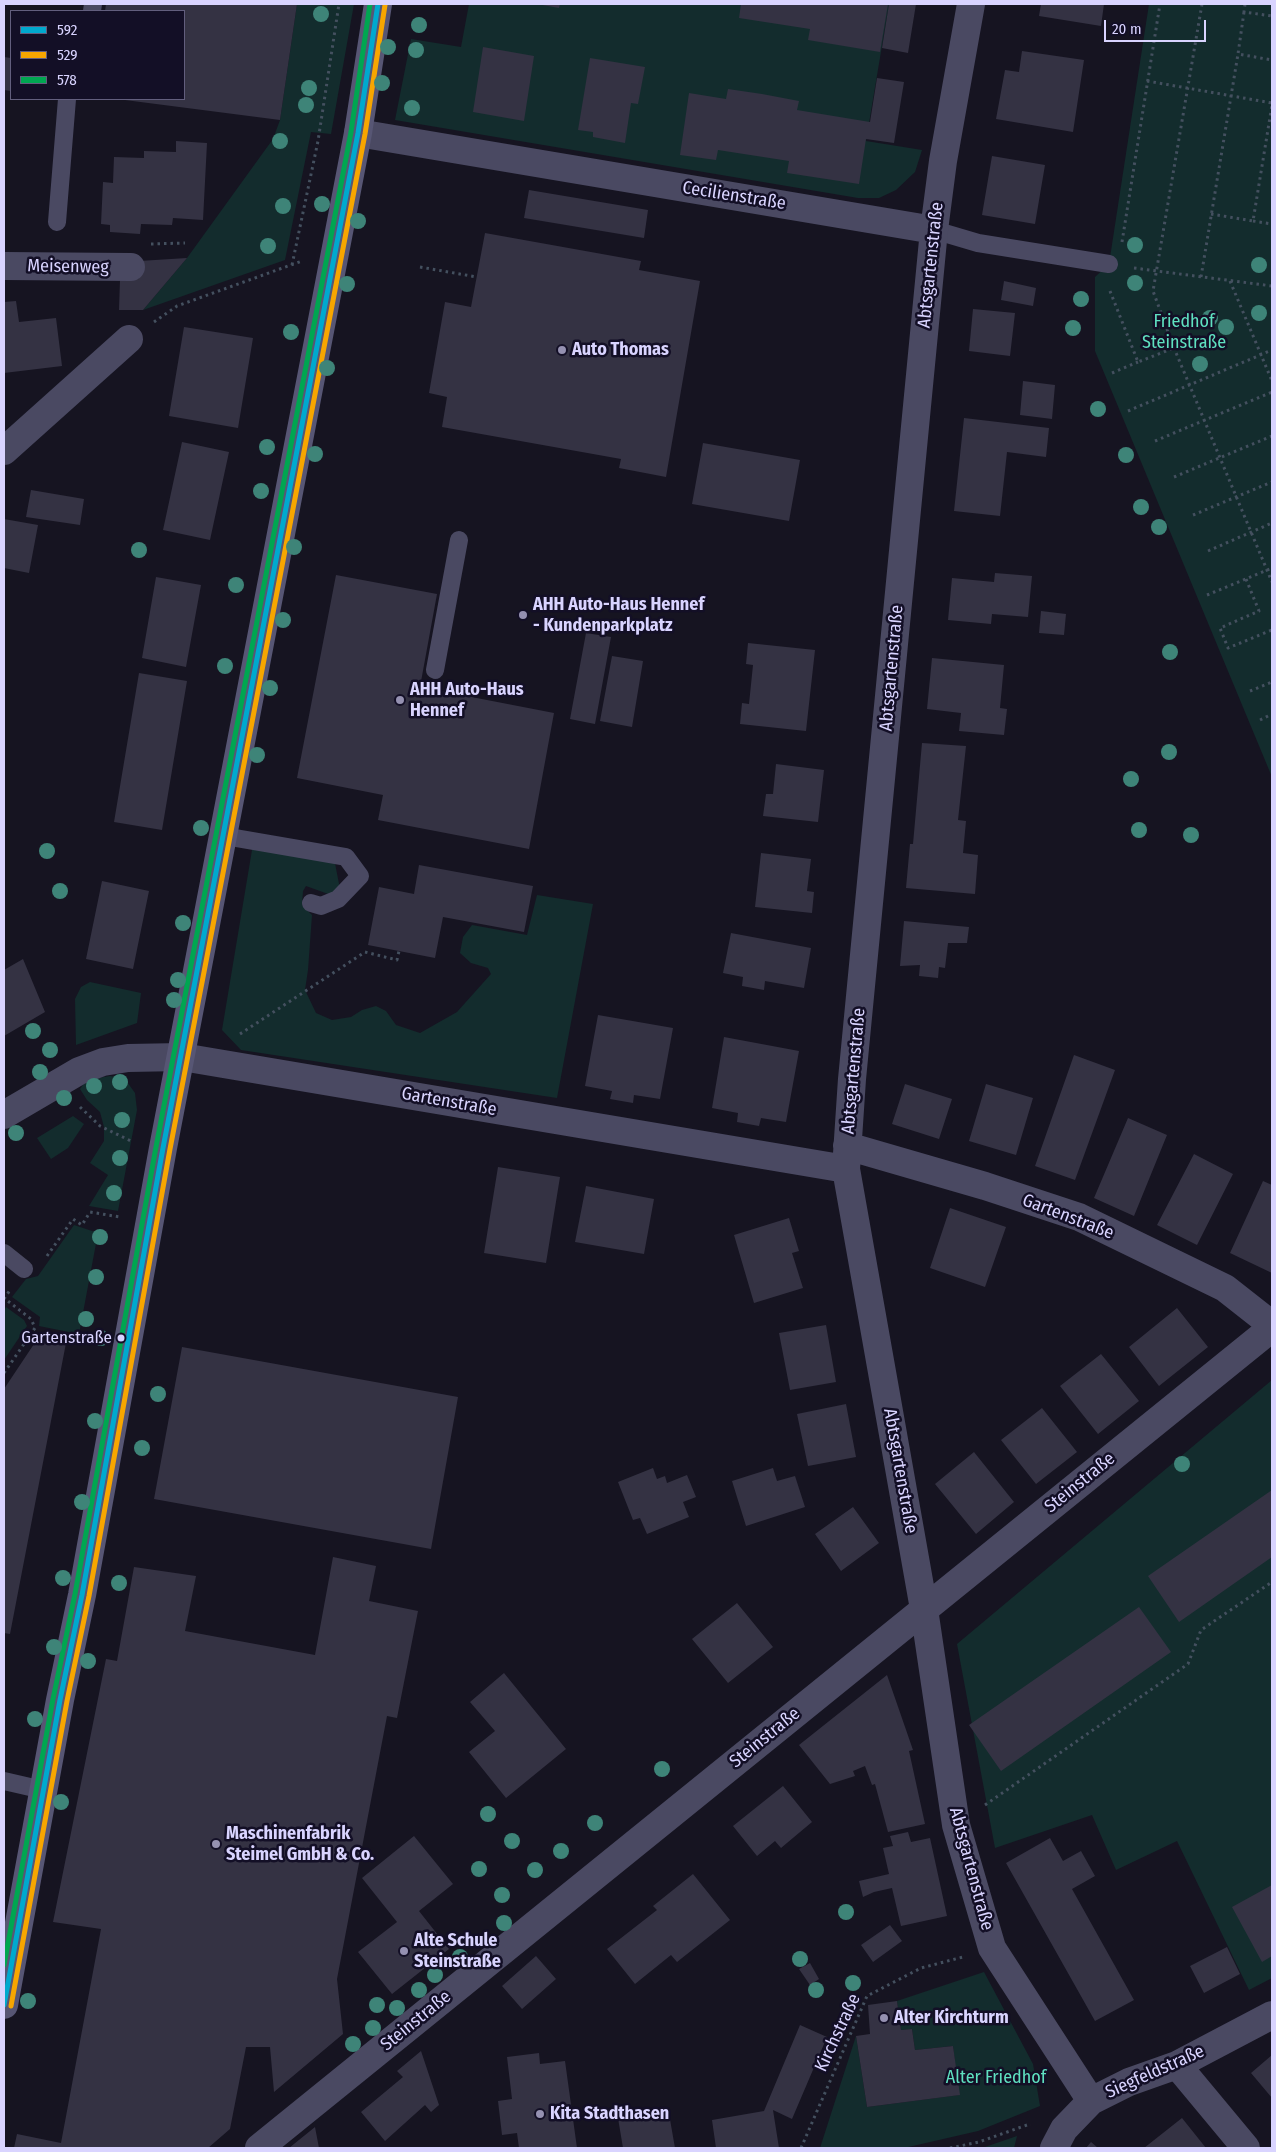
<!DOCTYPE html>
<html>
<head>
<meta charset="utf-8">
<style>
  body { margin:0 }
  #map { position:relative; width:1276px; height:2152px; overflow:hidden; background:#161421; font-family:"Fira Sans Condensed",sans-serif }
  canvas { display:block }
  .frame { position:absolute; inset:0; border:5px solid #d9d4ff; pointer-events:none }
  .legend { position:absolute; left:10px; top:10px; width:175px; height:90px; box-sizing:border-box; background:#130f26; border:1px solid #625e7d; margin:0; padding:6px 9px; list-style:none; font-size:15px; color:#d9d4ff }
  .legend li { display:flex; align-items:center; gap:10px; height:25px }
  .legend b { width:25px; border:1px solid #625e7d }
  .scale { position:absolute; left:1104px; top:20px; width:102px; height:22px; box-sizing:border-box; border:2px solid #d9d4ff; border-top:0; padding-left:6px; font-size:15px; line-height:18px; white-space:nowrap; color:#d9d4ff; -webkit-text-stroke:4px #130f26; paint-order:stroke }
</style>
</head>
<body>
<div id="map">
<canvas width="1276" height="2152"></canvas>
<div class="frame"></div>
<ul class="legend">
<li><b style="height:6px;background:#00a9ce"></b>592</li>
<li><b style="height:6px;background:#f7a600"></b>529</li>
<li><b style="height:6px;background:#00a651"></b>578</li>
</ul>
<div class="scale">20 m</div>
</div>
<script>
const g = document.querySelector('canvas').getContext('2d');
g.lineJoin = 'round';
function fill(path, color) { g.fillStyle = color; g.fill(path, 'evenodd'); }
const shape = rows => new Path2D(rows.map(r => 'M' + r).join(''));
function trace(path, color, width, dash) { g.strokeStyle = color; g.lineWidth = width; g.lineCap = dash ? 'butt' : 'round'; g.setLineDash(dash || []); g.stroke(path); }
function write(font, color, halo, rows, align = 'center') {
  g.font = font + ' "Fira Sans Condensed",sans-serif'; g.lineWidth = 5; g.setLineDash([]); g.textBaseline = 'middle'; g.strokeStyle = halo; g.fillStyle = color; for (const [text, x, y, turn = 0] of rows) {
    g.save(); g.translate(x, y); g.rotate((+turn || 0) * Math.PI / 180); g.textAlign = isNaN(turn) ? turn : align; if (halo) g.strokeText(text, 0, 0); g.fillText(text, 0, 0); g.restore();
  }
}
fill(shape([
  [297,4,354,4,331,134,311,132,285,260,143,310,187,258,273,139,280,120],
  [469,4,889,4,866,141,922,150,915,172,896,190,879,198,858,198,395,120,411,39,461,47],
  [1149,4,1272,4,1272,777,1095,351,1095,277,1109,264],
  [253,844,334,858,340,889,331,895,306,886,303,891,302,905,312,915,308,970,305,990,316,1013,332,1020,351,1017,362,1010,376,1006,386,1011,396,1025,420,1033,457,1012,491,974,488,968,471,963,460,953,463,937,472,925,527,935,537,895,593,904,557,1098,241,1050,222,1030],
  [90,982,141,993,137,1023,76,1045,75,999,81,987],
  [110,1076,125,1079,135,1093,137,1110,118,1211,89,1206,108,1175,90,1163,104,1141,104,1127,100,1112,87,1100,80,1089,86,1080],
  [73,1116,84,1124,68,1148,51,1159,37,1138],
  [74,1225,98,1233,79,1334,39,1326,40,1317,12,1297,26,1279,38,1276],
  [6,1307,24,1320,27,1326,4,1360,4,1310],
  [1272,1380,1272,1978,1249,1990,1177,1841,1116,1870,1092,1815,995,1848,957,1644],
  [984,1972,1033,2064,1040,2106,978,2131,904,2148,820,2148,856,2036,867,2107,959,2095,953,2046,915,2050,912,2029,901,2030,897,2001],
  [1017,2136,1014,2148,981,2148,982,2148]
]), '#132c2d');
fill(shape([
  [106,4,297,4,280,120,125,100,184,99,184,11,105,11],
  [537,4,560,4,559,8],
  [741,4,888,4,880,52,808,40,810,29,739,18],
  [889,4,916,4,908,53,882,48],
  [1041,4,1104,4,1101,26,1039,16],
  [483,47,534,56,524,121,473,112],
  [1022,51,1084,60,1073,132,996,119,1005,70,1019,72],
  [4,57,11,58,11,91,4,90],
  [590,58,645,67,638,104,631,103,625,143,593,137,593,132,578,130],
  [877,78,904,82,894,143,866,139,859,184,787,173,789,161,718,150,716,160,680,155,689,93,726,99,728,89,762,94,799,101,797,110,870,122],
  [176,141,207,143,203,220,173,218,172,225,141,224,140,234,110,232,110,225,101,224,103,182,113,183,114,157,144,158,144,151,176,152],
  [992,156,1045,165,1035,224,982,215],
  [529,190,648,210,644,238,524,218],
  [485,233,641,261,639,270,700,281,666,477,619,468,621,459,442,427,447,397,429,393,445,302,471,307],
  [187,258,143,310,119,310,120,280,139,279,139,261],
  [1004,281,1036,288,1033,306,1001,300],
  [16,301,19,322,56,318,62,366,4,373,4,302],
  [973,309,1015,313,1010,356,969,351],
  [184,327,253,338,238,428,169,416],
  [1023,381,1055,385,1052,419,1020,415],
  [964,418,1049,428,1046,457,1007,452,1000,516,954,511],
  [182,442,229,452,210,540,163,530],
  [703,443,800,460,789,521,692,504],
  [31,490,84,499,80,525,26,517],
  [4,519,38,525,29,573,4,568],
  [995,573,1032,576,1028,617,992,614,991,624,948,620,952,578,994,582],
  [336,575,437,594,420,687,554,713,529,849,378,820,383,795,297,778],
  [156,577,201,585,186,667,142,658],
  [1041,611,1066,614,1064,635,1039,633],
  [586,633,611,637,595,724,570,719],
  [748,643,815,650,806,731,740,724,742,703,749,704,753,665,746,664],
  [612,656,643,661,632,727,600,721],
  [932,658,1004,665,1000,708,1007,709,1004,735,959,731,961,713,927,709],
  [139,673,187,681,162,830,114,822],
  [922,743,966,746,958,820,966,821,963,853,978,855,975,894,906,888,910,844,913,844],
  [776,764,824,770,818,822,763,816,766,794,773,794],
  [761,853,811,859,807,891,814,892,812,913,755,907],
  [419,865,533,886,524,932,443,917,435,958,368,945,379,887,414,894],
  [102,881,149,891,133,969,86,959],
  [904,921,969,927,967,943,948,943,945,968,939,967,938,978,919,976,920,965,900,966],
  [731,933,811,948,804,988,765,981,764,990,742,986,743,977,723,973],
  [23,959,45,1012,4,1036,4,970],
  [598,1015,673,1028,660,1099,634,1095,633,1103,610,1099,612,1091,585,1086],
  [724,1037,799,1051,786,1122,761,1118,759,1126,737,1122,738,1113,712,1108],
  [1074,1055,1115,1070,1075,1180,1035,1166],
  [905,1084,952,1099,939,1139,892,1124],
  [986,1084,1033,1098,1016,1155,969,1141],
  [1128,1118,1167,1135,1134,1216,1094,1198],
  [1194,1154,1233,1174,1197,1245,1157,1225],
  [498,1167,560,1177,546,1263,484,1253],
  [1263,1181,1272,1185,1272,1273,1230,1253],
  [586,1186,654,1199,644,1254,575,1242],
  [950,1208,1006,1227,985,1287,930,1268],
  [789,1218,799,1251,792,1253,803,1288,754,1303,734,1235],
  [1177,1308,1208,1347,1159,1386,1129,1347],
  [826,1325,836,1382,790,1390,779,1333],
  [38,1338,66,1343,10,1634,4,1633,4,1389],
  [182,1347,458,1397,431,1549,154,1499],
  [1101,1354,1139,1401,1098,1434,1060,1386],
  [846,1404,856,1457,808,1466,797,1414],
  [1042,1408,1077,1452,1036,1484,1001,1440],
  [974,1452,1014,1502,976,1534,935,1484],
  [653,1468,657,1479,665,1476,667,1483,687,1475,696,1497,683,1502,689,1517,647,1534,640,1518,633,1520,618,1482],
  [773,1468,777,1481,795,1476,805,1507,746,1526,732,1481],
  [1272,1490,1272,1557,1179,1622,1148,1576],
  [853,1507,879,1543,841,1571,815,1534],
  [333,1557,376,1566,369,1601,418,1611,397,1718,387,1716,337,1979,343,2034,274,2092,270,2047,246,2047,230,2129,208,2148,14,2148,17,2134,61,2143,101,1929,53,1922,106,1659,117,1661,134,1567,196,1576,185,1631,315,1655],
  [737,1603,773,1647,728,1683,692,1639],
  [1139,1607,1171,1652,1001,1771,969,1725],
  [504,1673,566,1749,506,1798,469,1752,495,1731,470,1702],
  [887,1675,913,1750,909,1751,925,1824,888,1832,875,1784,872,1785,865,1766,853,1771,855,1776,830,1784,799,1745],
  [783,1786,812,1822,781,1848,775,1841,757,1856,733,1826],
  [908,1832,911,1842,930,1838,947,1916,901,1926,892,1888,874,1892,863,1897,859,1881,889,1874,883,1848,893,1846,890,1836],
  [414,1836,453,1884,419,1911,449,1949,392,1994,358,1952,397,1922,362,1878],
  [1050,1838,1063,1861,1081,1851,1095,1876,1072,1889,1134,2000,1095,2021,1006,1863],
  [693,1874,730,1920,677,1962,671,1955,635,1984,607,1949,657,1910,653,1906],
  [1272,1885,1272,1956,1262,1962,1232,1907],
  [890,1925,902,1941,873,1962,861,1945],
  [1227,1947,1240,1974,1204,1993,1190,1966],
  [536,1956,556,1979,522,2009,502,1986],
  [810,1963,819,1979,810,1985,799,1969],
  [897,2001,901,2030,912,2029,915,2050,953,2046,960,2095,867,2107,856,2036,870,2034,868,2005],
  [800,2025,827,2037,792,2119,773,2110,779,2148,716,2148,712,2120,764,2111],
  [421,2051,439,2105,431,2112,425,2105,385,2141,361,2112,403,2077,397,2071],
  [539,2053,540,2064,565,2061,577,2148,519,2148,517,2133,502,2135,498,2101,512,2099,507,2057],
  [1272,2055,1272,2098,1251,2073],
  [668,2108,675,2148,623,2148,618,2118,634,2115,633,2112],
  [1182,2118,1206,2148,1144,2148],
  [315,2127,319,2148,289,2148],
  [1091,2142,1098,2148,1086,2148]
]), '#343243');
trace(shape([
  [1202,4,1153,291,1174,348,1272,582],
  [1245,4,1244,12,1272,16],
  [1244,12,1238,54,1272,60],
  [1147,81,1272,103],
  [1211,214,1253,221,1272,105],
  [1253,221,1272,224],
  [1122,242,1160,4],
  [151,244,185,243],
  [292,265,318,141,339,4],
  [420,267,477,277],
  [1134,268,1272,286],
  [1201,277,1238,54],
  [1230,281,1272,381],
  [1110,291,1138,362,1174,348],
  [154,322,177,306,302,261],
  [1112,373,1138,362],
  [1128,411,1272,350],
  [1155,441,1272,392],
  [1174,477,1272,436],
  [1193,515,1272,482],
  [1208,551,1272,523],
  [1246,579,1259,611,1220,628,1228,648,1272,630],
  [1207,595,1272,568],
  [1250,691,1272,682],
  [1260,720,1272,714],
  [240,1034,365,952,397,960,399,951],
  [80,1107,100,1126,133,1142],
  [47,1256,73,1219,82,1225,90,1212,120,1217],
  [4,1299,10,1290],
  [4,1373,35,1328,31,1319,4,1298],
  [985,1805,1188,1664,1201,1630,1272,1582],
  [801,2148,867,1996,921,1968,963,1957],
  [950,2148,979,2142,1027,2125,1031,2125]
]), '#44505f', 3, [2.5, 4]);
trace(shape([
  [92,11,93,4],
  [57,222,67,99],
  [934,230,978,243,1109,264],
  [435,670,459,540],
  [224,836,346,857,360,876,338,899,321,906,311,903],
  [4,1253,24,1269],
  [4,1781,43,1790]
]), '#4a4962', 18);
trace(shape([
  [971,4,943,161,934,230,852,1079,846,1169,924,1609,956,1825,992,1948,1091,2101],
  [358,133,934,230],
  [4,266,131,267],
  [4,451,129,339],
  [4,1115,79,1071,103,1062,128,1058,182,1057,846,1169],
  [847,1146,985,1186,1079,1217,1225,1288,1272,1325],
  [1177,2065,1246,2148],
  [259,2148,1272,1328],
  [1054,2148,1064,2129,1091,2101,1129,2082,1177,2065,1272,2015]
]), '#4a4962', 28);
trace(shape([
  [4,2005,60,1700,82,1595,163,1148,358,133,378,4]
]), '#575674', 28);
trace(shape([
  [4,2005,60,1700,82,1595,163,1148,358,133,378,4]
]), '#00a9ce', 5);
trace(shape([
  [11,2006,67,1701,89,1596,170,1149,365,134,385,5]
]), '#f7a600', 5);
trace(shape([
  [4,1965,53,1699,75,1594,156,1147,351,132,370,4]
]), '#00a651', 5);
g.fillStyle = '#3e8478';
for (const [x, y] of [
  [321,14],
  [419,25],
  [388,47],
  [416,50],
  [382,83],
  [309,88],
  [306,105],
  [412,108],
  [280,141],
  [322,204],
  [283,206],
  [358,221],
  [1135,245],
  [268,246],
  [1259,265],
  [1135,283],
  [347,284],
  [1081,299],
  [1259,313],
  [1210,318],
  [1226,327],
  [1073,328],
  [291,332],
  [1200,364],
  [327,368],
  [1098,409],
  [267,447],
  [315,454],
  [1126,455],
  [261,491],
  [1141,507],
  [1159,527],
  [294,547],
  [139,550],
  [236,585],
  [283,620],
  [1170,652],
  [225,666],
  [270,688],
  [1169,752],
  [257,755],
  [1131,779],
  [201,828],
  [1139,830],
  [1191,835],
  [47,851],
  [60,891],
  [183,923],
  [178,980],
  [174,1000],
  [33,1031],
  [50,1050],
  [40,1072],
  [120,1082],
  [94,1086],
  [64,1098],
  [122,1120],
  [16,1133],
  [120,1158],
  [114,1193],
  [100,1237],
  [96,1277],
  [86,1319],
  [101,1338],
  [158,1394],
  [95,1421],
  [142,1448],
  [1182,1464],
  [82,1502],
  [63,1578],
  [119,1583],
  [54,1647],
  [88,1661],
  [35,1719],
  [662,1769],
  [61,1802],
  [488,1814],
  [595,1823],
  [512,1841],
  [561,1851],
  [479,1869],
  [535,1870],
  [502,1895],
  [846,1912],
  [504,1923],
  [460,1957],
  [800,1959],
  [435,1975],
  [853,1983],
  [419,1990],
  [816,1990],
  [28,2001],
  [377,2005],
  [397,2008],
  [373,2028],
  [353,2044]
]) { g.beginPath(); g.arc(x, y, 8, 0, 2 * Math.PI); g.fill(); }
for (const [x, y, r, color] of [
  [562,350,5,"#9591b1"],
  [523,615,5,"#9591b1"],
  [400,700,5,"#9591b1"],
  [121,1338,4.5,"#d9d4ff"],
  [216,1844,5,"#9591b1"],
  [404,1951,5,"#9591b1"],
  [884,2018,5,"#9591b1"],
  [540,2114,5,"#9591b1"]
]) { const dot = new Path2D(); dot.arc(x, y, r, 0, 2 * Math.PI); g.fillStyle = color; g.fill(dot); trace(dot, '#130f26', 2); }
write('17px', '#d9d4ff', '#130f26', [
  ["Gartenstraße",112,1338]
], 'right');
write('18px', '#d9d4ff', '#130f26', [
  ["Cecilienstraße",734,196,9],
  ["Abtsgartenstraße",931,265,-84],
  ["Meisenweg",68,267,1],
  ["Abtsgartenstraße",892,668,-85],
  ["Abtsgartenstraße",854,1071,-85],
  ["Gartenstraße",449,1102,10],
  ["Gartenstraße",1068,1217,21],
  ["Abtsgartenstraße",900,1471,80],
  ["Steinstraße",1080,1483,-39],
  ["Steinstraße",765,1738,-39],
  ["Abtsgartenstraße",971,1869,75],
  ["Steinstraße",416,2021,-39],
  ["Kirchstraße",838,2033,-65],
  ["Siegfeldstraße",1155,2072,-24]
]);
write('18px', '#5fe0c0', '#130f26', [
  ["Friedhof",1184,322],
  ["Steinstraße",1184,343],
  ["Alter Friedhof",996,2078]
]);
write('bold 18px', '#d9d4ff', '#130f26', [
  ["Auto Thomas",572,350],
  ["AHH Auto-Haus Hennef",533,605],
  ["- Kundenparkplatz",533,626],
  ["AHH Auto-Haus",410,690],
  ["Hennef",410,711],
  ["Maschinenfabrik",226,1834],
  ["Steimel GmbH & Co.",226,1855],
  ["Alte Schule",414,1941],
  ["Steinstraße",414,1962],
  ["Alter Kirchturm",894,2018],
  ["Kita Stadthasen",550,2114]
], 'left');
</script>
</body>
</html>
